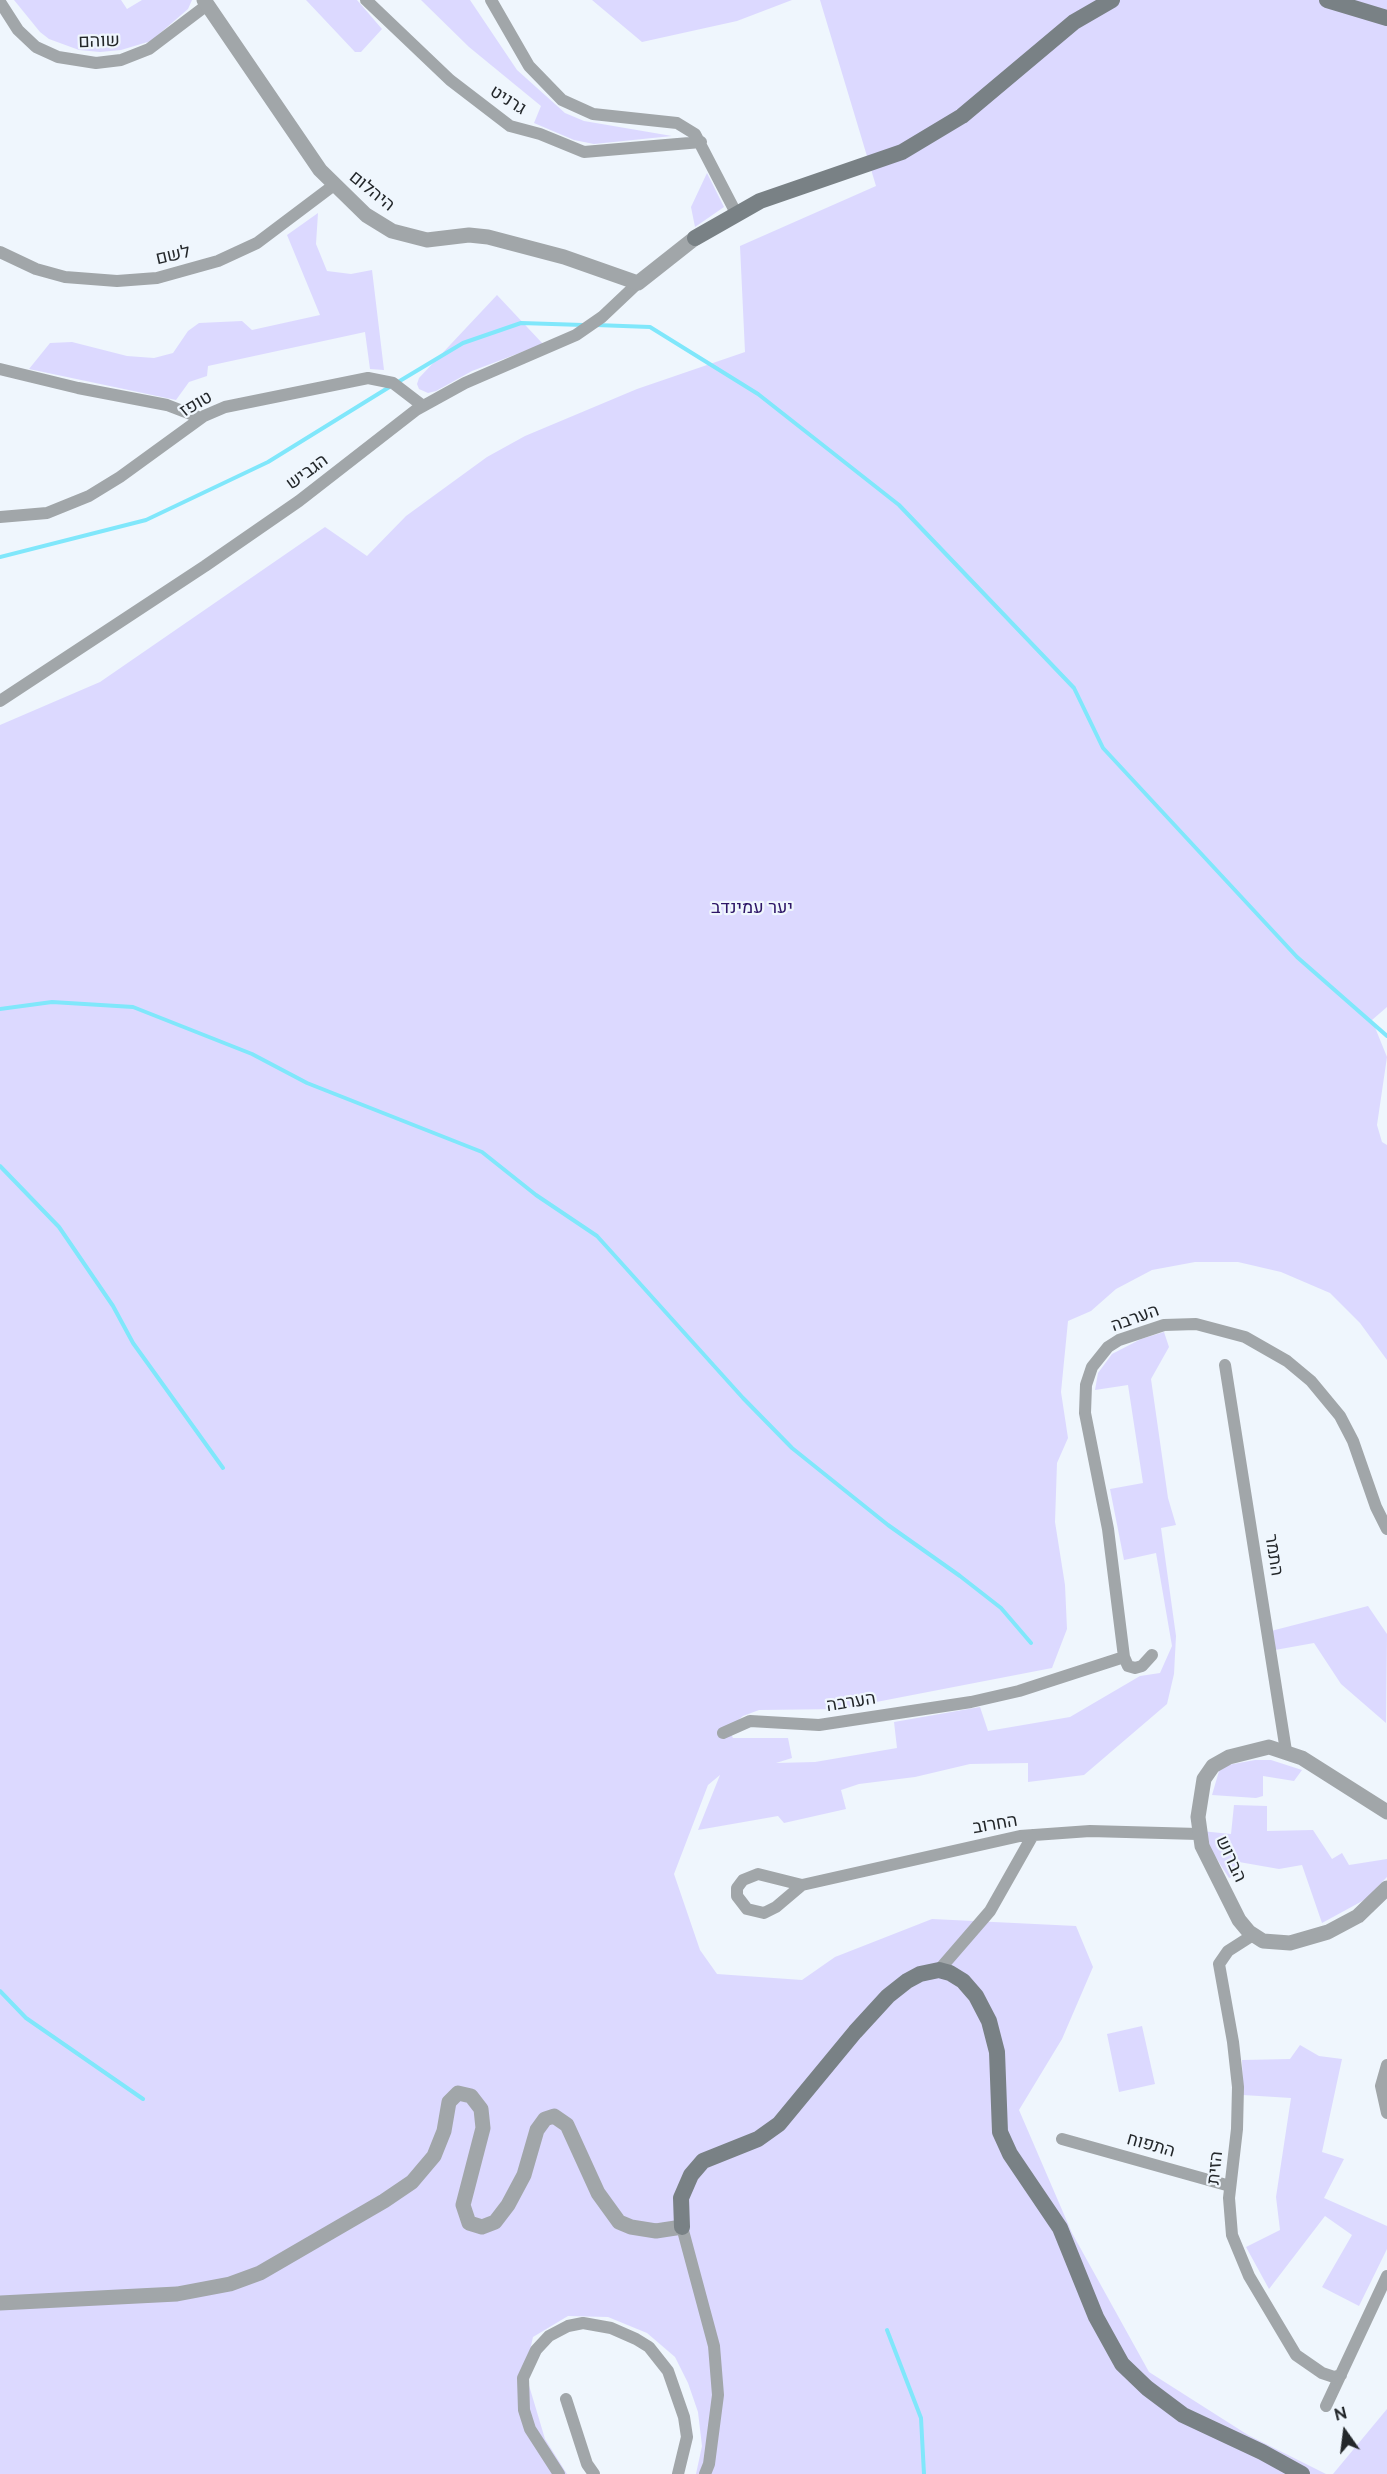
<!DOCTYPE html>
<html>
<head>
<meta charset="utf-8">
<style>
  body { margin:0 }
  #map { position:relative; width:1387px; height:2474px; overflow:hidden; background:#eff6fd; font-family:Raleway,sans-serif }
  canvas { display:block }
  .north { position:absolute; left:1315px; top:2402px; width:60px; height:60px; -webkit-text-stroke:4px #eff6fd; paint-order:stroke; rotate:346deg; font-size:16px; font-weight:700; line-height:24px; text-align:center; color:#23272a }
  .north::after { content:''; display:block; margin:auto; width:21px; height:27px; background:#23272a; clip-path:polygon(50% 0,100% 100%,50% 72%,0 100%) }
</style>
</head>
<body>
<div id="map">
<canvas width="1387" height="2474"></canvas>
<div class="north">N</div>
</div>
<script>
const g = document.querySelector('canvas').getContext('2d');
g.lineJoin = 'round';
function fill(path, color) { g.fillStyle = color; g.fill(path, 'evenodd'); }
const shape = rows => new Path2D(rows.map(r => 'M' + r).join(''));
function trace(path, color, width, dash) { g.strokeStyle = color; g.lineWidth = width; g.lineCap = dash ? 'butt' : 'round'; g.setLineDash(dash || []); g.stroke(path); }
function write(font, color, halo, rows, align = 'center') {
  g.font = font + ' Raleway,Heebo,sans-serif'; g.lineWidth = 4.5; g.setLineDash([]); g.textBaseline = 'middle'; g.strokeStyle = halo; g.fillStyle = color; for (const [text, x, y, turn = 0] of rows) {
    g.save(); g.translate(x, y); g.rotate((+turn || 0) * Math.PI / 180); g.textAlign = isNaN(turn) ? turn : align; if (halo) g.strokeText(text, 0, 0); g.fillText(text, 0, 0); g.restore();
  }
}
fill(shape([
  [14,0,121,0,127,9,142,0,192,0,188,9,151,41,121,50,100,52,79,50,49,39,40,32],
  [306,0,357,0,382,29,361,52,355,52],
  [421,0,470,0,517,70,565,113,584,121,672,136,594,144,574,140,534,123,541,106,469,47],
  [592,0,792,0,737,21,642,42],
  [820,0,1387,0,1387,1007,1372,1020,1387,1057,1377,1125,1382,1142,1387,1145,1387,1360,1360,1323,1330,1293,1281,1272,1238,1262,1195,1262,1152,1270,1116,1289,1091,1311,1068,1321,1061,1392,1068,1438,1057,1463,1055,1522,1065,1585,1067,1629,1052,1668,840,1709,759,1710,743,1716,728,1729,733,1738,788,1738,792,1758,776,1763,815,1762,897,1748,894,1722,980,1707,988,1731,1070,1717,1140,1676,1160,1673,1172,1646,1156,1553,1124,1560,1110,1489,1143,1483,1128,1385,1095,1390,1098,1373,1112,1354,1141,1339,1164,1332,1169,1347,1151,1379,1168,1498,1176,1525,1161,1528,1176,1636,1174,1674,1167,1704,1084,1775,1028,1782,1028,1763,970,1764,915,1777,859,1784,841,1790,846,1809,784,1823,778,1816,698,1830,720,1775,708,1785,674,1874,700,1950,717,1974,802,1980,835,1957,932,1919,1076,1926,1093,1967,1062,2039,1019,2110,1072,2233,1149,2372,1248,2435,1326,2474,696,2474,702,2446,698,2412,688,2383,675,2357,647,2333,608,2317,568,2316,533,2337,525,2372,545,2439,567,2474,0,2474,0,725,100,682,325,527,367,556,406,516,487,457,525,436,637,389,745,352,740,246,876,186],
  [707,173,724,207,695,227,691,207],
  [318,213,316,244,327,271,351,274,372,270,384,370,370,369,365,332,208,366,207,376,189,382,176,400,29,369,50,343,72,342,127,356,154,358,173,353,188,331,199,323,242,321,252,330,320,315,287,235],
  [497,295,543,344,472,371,436,391,428,393,419,389,417,384,419,378],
  [1368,1606,1387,1634,1386,1723,1341,1684,1314,1643,1275,1650,1271,1631],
  [1255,1760,1271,1760,1302,1770,1294,1781,1263,1776,1263,1796,1256,1798,1212,1795,1219,1771,1228,1765],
  [1234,1805,1267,1806,1267,1831,1313,1830,1332,1859,1342,1853,1349,1865,1387,1859,1387,1877,1366,1899,1322,1923,1302,1865,1279,1869,1239,1862,1237,1875,1229,1878,1202,1836,1201,1831,1231,1834],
  [1142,2026,1155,2084,1119,2092,1107,2034],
  [1300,2045,1319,2056,1342,2059,1322,2152,1344,2159,1324,2198,1387,2226,1387,2249,1359,2306,1322,2287,1352,2235,1325,2216,1269,2289,1246,2247,1280,2230,1276,2197,1291,2098,1243,2095,1242,2060,1290,2059],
  [1387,2409,1387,2474,1333,2474]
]), '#dcd9ff');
trace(shape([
  [596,325,650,327,758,394,899,505,1074,688,1103,748,1297,957,1387,1036],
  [398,382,463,343,521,323,583,325],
  [0,557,146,520,268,462,391,386],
  [0,1009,52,1002,133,1007,252,1054,307,1083,482,1152,536,1195,597,1236,743,1398,792,1448,888,1525,960,1576,1001,1608,1031,1643],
  [0,1166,59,1227,113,1306,133,1343,223,1468],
  [0,1991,26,2018,143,2099],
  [887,2330,921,2418,924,2474]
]), '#80e7fb', 4);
trace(shape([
  [366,0,450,80,510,126,540,134,584,152,701,142],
  [491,0,529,66,562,100,593,114,677,123,695,134,736,213],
  [0,2,18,30,36,47,58,57,96,63,121,60,149,49,207,5],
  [0,252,36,269,65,277,117,281,157,278,218,261,257,243,334,185],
  [0,369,78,388,167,405,201,418],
  [0,517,47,513,89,496,120,477,204,416,225,407,368,378,393,383,423,406],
  [0,701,205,566,299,501,416,410,465,383,576,335,602,317,638,283],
  [1225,1365,1286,1751],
  [1152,1655,1142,1666,1135,1668,1128,1666,1124,1657,1108,1529,1085,1413,1086,1385,1092,1367,1108,1347,1119,1340,1164,1325,1196,1324,1245,1337,1287,1361,1311,1381,1340,1416,1353,1441,1376,1507,1387,1529],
  [723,1733,750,1721,819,1725,971,1702,1019,1691,1124,1657],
  [802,1885,758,1874,743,1880,737,1888,737,1896,747,1909,764,1913,776,1907,802,1885,1020,1836,1090,1831,1198,1834],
  [1253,1935,1228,1951,1219,1964,1233,2042,1238,2087,1237,2129,1229,2198,1232,2235,1249,2276,1296,2355,1322,2373,1334,2377,1341,2375],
  [939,1970,990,1911,1033,1835],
  [1387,2065,1381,2086,1387,2113],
  [1062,2139,1230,2186],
  [682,2227,714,2346,718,2395,709,2464,705,2474],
  [566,2399,587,2464,594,2474],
  [1326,2406,1387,2276],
  [559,2474,530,2429,524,2410,523,2378,536,2350,549,2336,568,2326,583,2323,611,2328,636,2339,649,2347,668,2371,684,2417,687,2437,678,2474]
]), '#a1a6a9', 12);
trace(shape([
  [204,0,320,170,366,215,392,231,427,240,469,235,488,237,564,257,638,283,695,238],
  [1387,1812,1302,1758,1269,1747,1229,1757,1213,1766,1204,1779,1198,1817,1202,1846,1239,1920,1249,1932,1263,1941,1290,1943,1328,1932,1358,1916,1387,1888],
  [0,2303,177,2294,230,2284,260,2273,384,2201,412,2182,434,2156,444,2131,449,2102,458,2093,471,2096,481,2109,483,2128,463,2205,469,2223,482,2227,495,2222,508,2205,524,2175,537,2130,545,2119,554,2116,567,2125,598,2193,619,2222,631,2227,656,2231,682,2227]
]), '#a1a6a9', 15);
trace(shape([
  [1327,0,1387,18],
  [695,238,760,201,902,152,962,116,1074,22,1112,0],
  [682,2227,681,2198,691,2175,703,2161,758,2139,779,2124,855,2032,888,1996,907,1981,920,1974,939,1970,950,1973,963,1981,976,1996,989,2021,997,2052,1000,2132,1010,2154,1060,2228,1096,2317,1122,2364,1147,2388,1183,2415,1262,2452,1302,2474]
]), '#798185', 16);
write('18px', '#23272a', '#eff6fd', [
  ["שוהם",99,41,-2],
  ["גרניט",508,100,32],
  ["היהלום",372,191,39],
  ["לשם",173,255,-13],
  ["טופז",196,404,-30],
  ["הגביש",307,472,-36],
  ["הערבה",1135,1318,-20],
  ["התמר",1274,1555,81],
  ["הערבה",851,1702,-9],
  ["החרוב",995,1824,-10],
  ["הברוש",1231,1859,65],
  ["התפוח",1151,2145,16],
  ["הזית",1215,2168,-84]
]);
write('18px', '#2e1767', '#eff6fd', [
  ["יער עמינדב",752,908]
]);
</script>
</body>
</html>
